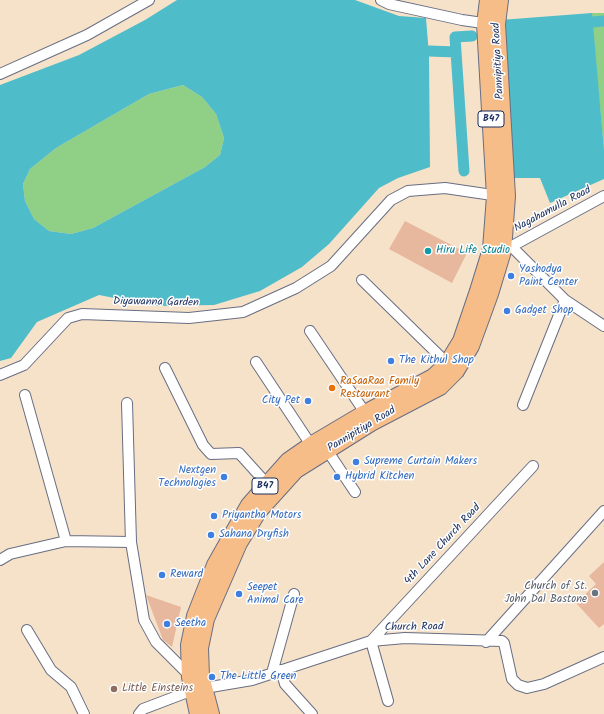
<!DOCTYPE html>
<html>
<head>
<meta charset="utf-8">
<style>
  body { margin:0 }
  canvas { display:block; background:#f6e2c9 }
</style>
</head>
<body>
<canvas width="604" height="714"></canvas>
<script>
const g = document.querySelector('canvas').getContext('2d');
g.lineJoin = 'round';
function fill(path, color) { g.fillStyle = color; g.fill(path, 'evenodd'); }
const shape = rows => new Path2D(rows.map(r => 'M' + r).join(''));
function trace(path, color, width, dash) { g.strokeStyle = color; g.lineWidth = width; g.lineCap = dash ? 'butt' : 'round'; g.setLineDash(dash || []); g.stroke(path); }
function write(font, color, halo, rows, align = 'center') {
  g.font = font + ' Kalam,sans-serif'; g.lineWidth = 3; g.setLineDash([]); g.textBaseline = 'middle'; g.strokeStyle = halo; g.fillStyle = color; for (const [text, x, y, turn = 0] of rows) {
    g.save(); g.translate(x, y); g.rotate((+turn || 0) * Math.PI / 180); g.textAlign = isNaN(turn) ? turn : align; if (halo) g.strokeText(text, 0, 0); g.fillText(text, 0, 0); g.restore();
  }
}
fill(shape([
  [592,13,604,13,604,150,592,22],
  [183,85,202,97,216,114,224,138,220,155,205,167,93,228,71,234,49,231,34,219,25,201,23,184,30,169,56,148,149,94]
]), '#90d086');
fill(shape([
  [177,0,355,0,399,16,426,18,429,55,430,167,398,178,379,188,329,244,302,267,260,291,214,305,155,306,99,295,37,322,11,358,0,361,0,85,79,55,145,20],
  [183,85,202,97,216,114,224,138,220,155,205,167,93,228,71,234,49,231,34,219,25,201,23,184,30,169,56,148,149,94],
  [592,13,604,150,604,179,550,203,540,178,508,178,500,20]
]), '#4fbcc9');
trace(shape([
  [592,22,604,21],
  [429,51,456,52],
  [464,171,455,37,472,36]
]), '#4fbcc9', 11);
fill(shape([
  [405,221,467,253,452,283,389,249],
  [604,562,604,624,599,628,576,603,596,584,589,576],
  [146,595,181,607,172,647,163,640]
]), '#e7b89e');
const minor = shape([
  [381,0,389,4,462,20,490,24],
  [0,74,87,35,149,0],
  [511,246,565,300,604,326],
  [500,250,503,251,604,196],
  [362,280,451,367],
  [310,331,368,417],
  [256,362,311,445],
  [165,368,203,445,211,454,239,453,267,484],
  [0,375,24,365,68,318,82,314,189,318,243,312,296,288,331,266,391,200,408,191,445,188,499,196],
  [25,395,66,541],
  [127,403,131,542],
  [523,405,565,300],
  [327,450,355,492],
  [0,560,10,554,66,541,131,542,144,620,156,642,191,677],
  [27,630,51,670,71,687,84,714],
  [371,641,533,466],
  [371,641,388,701],
  [486,642,604,511],
  [281,670,285,684,312,714],
  [272,673,294,594],
  [139,714,143,709,193,690,252,680,371,641,405,638,502,641,504,643,512,679,518,685,527,688,544,684,604,657]
]);
const primary = shape([
  [198,714,190,677,189,645,195,616,215,565,249,505,288,461,311,445,365,413,433,377,447,364,461,341,478,291,491,249,495,196,485,24,488,0],
  [211,714,201,676,200,648,206,619,239,543,258,512,296,470,371,423,440,387,456,371,471,346,490,294,503,251,507,196,497,24,500,0]
]);
trace(minor, '#686e83', 12);
trace(primary, '#686e83', 18);
trace(minor, '#fff', 10);
trace(primary, '#f7bd88', 16);
for (const [x, y, r, color] of [
  [428,251,4,"#0f9aa8"],
  [511,276,4,"#3f7fe0"],
  [507,311,4,"#3f7fe0"],
  [391,361,4,"#3f7fe0"],
  [332,388,4,"#e8710a"],
  [308,401,4,"#3f7fe0"],
  [356,462,4,"#3f7fe0"],
  [224,477,4,"#3f7fe0"],
  [337,477,4,"#3f7fe0"],
  [214,516,4,"#3f7fe0"],
  [211,535,4,"#3f7fe0"],
  [162,575,4,"#3f7fe0"],
  [595,593,4,"#6b7280"],
  [239,594,4,"#3f7fe0"],
  [167,624,4,"#3f7fe0"],
  [212,677,4,"#3f7fe0"],
  [114,689,4,"#8d6e63"]
]) { const dot = new Path2D(); dot.arc(x, y, r, 0, 2 * Math.PI); g.fillStyle = color; g.fill(dot); trace(dot, '#fff', 1.5); }
for (const [x, y, w] of [
  [491,119,26],
  [265,486,26]
]) { const box = new Path2D(); box.roundRect(x - w / 2, y - 8, w, 16, 3); g.fillStyle = '#fff'; g.fill(box); trace(box, '#1b2f5e', 1); }
write('bold 10px', '#1b2f5e', null, [
  ["B47",491,119],
  ["B47",265,486]
]);
write('11px', '#1b2f5e', '#fff', [
  ["Pannipitiya Road",499,61,-93],
  ["Nagahamulla Road",553,210,-28],
  ["Diyawanna Garden",156,303,1],
  ["Pannipitiya Road",362,430,-31],
  ["4th Lane Church Road",443,545,-47],
  ["Church Road",414,628,-1]
]);
write('11px', '#0d838f', '#fff', [
  ["Hiru Life Studio",436,251]
], 'left');
write('11px', '#366cbe', '#fff', [
  ["Yashodya",519,270],
  ["Paint Center",519,283],
  ["Gadget Shop",515,311],
  ["The Kithul Shop",399,361],
  ["City Pet",300,401,"right"],
  ["Supreme Curtain Makers",364,462],
  ["Nextgen",216,471,"right"],
  ["Technologies",216,484,"right"],
  ["Hybrid Kitchen",345,477],
  ["Priyantha Motors",222,516],
  ["Sahana Dryfish",219,535],
  ["Reward",170,575],
  ["Seepet",247,588],
  ["Animal Care",247,601],
  ["Seetha",175,624],
  ["The Little Green",220,677]
], 'left');
write('11px', '#c56008', '#fff', [
  ["RaSaaRaa Family",340,382],
  ["Restaurant",340,395]
], 'left');
write('11px', '#5b616d', '#fff', [
  ["Church of St.",587,587],
  ["John Dal Bastone",587,600]
], 'right');
write('11px', '#785e54', '#fff', [
  ["Little Einsteins",122,689]
], 'left');
</script>
</body>
</html>
